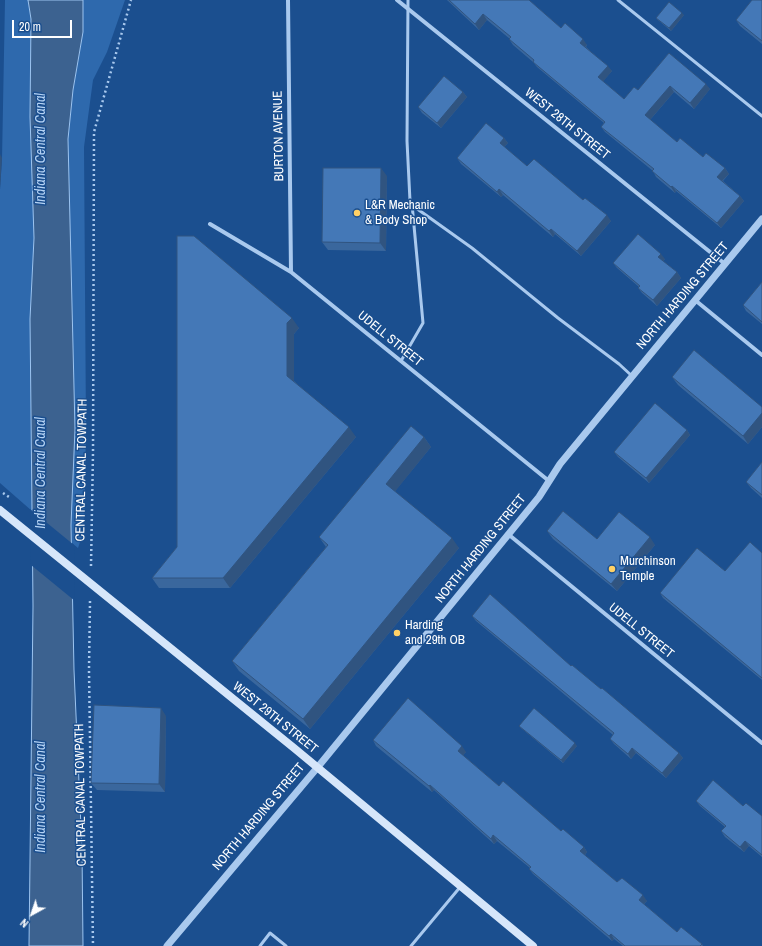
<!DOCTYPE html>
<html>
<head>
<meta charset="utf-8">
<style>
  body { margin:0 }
  #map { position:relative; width:762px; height:946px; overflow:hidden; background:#1b4f8f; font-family:"Archivo Narrow",sans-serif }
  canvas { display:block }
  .north { position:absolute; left:12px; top:894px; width:40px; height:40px; -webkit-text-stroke:3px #1b4f8f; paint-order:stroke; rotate:220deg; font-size:11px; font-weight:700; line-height:16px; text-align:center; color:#fff }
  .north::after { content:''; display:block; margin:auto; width:14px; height:18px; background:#fff; clip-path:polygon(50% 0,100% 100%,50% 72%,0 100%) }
  .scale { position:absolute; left:12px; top:20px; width:60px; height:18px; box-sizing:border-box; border:2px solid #fff; border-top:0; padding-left:5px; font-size:12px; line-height:14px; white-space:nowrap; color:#fff; -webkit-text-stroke:3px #1b4f8f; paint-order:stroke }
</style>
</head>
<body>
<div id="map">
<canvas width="762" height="946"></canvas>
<div class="north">N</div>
<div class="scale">20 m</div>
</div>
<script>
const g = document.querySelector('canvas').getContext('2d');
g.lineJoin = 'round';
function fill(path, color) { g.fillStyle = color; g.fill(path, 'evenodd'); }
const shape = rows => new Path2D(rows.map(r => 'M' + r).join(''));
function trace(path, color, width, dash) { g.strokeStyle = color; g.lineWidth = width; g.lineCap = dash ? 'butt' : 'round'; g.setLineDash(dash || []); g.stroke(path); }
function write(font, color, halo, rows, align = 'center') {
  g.font = font + ' "Archivo Narrow",sans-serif'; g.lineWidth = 3; g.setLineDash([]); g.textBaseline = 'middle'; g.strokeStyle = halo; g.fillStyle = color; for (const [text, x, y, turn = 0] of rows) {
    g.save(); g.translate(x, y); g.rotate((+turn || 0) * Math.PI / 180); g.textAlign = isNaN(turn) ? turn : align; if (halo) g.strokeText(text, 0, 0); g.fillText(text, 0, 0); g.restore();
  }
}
fill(shape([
  [5,0,28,0,31,19,34,238,30,319,32,511,0,483,0,189,2,159],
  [83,0,125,0,107,52,93,80,84,147,86,428,84,530,78,548,72,543,71,525,75,429,68,139,73,90,83,32]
]), '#2e69ad');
const water = shape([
  [28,0,83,0,83,32,73,90,68,139,75,429,71,525,74,670,82,850,83,946,29,946,33,606,30,319,34,238,30,117,31,19,28,0]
]);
fill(water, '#3c6290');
trace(water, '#9cc4f0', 1);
fill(shape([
  [30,509,74,545,75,601,31,565]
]), '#1b4f8f');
trace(shape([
  [3,493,9,497],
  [91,566,93,453,94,132,131,0],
  [90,601,89,670,93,946]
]), '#a9c9ee', 2.5, [2, 3]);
trace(shape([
  [408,0,407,141,410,201,416,208,472,248,558,318,619,364,632,376],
  [618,0,762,116],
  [401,361,423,323,412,204],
  [260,946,270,933,286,946],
  [411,946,461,886]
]), '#a9c9ee', 3);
trace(shape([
  [288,0,291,272],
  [397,0,725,264],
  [210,224,291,272,549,481],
  [695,300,762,355],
  [508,534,762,743]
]), '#a9c9ee', 4);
trace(shape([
  [167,946,317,768,539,497,560,464,762,219]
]), '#a9c9ee', 7);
trace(shape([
  [0,510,294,748,533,946]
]), '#d6e6fa', 8);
fill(shape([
  [447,0,529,0,561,28,587,45,586,47,612,71,603,81,624,99,638,90,669,53,710,89,694,109,674,92,650,120,677,142,703,157,725,168,729,174,723,181,740,196,744,201,721,228,676,191,675,193,656,177,653,171,605,132,601,127,604,123,537,67,533,62,513,45,509,39,510,39,487,20,479,30],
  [762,0,762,44,740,26,736,20],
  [684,15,671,31,658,20,656,18],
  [463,92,467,97,441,128,422,113,418,107],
  [504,138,508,143,504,147,527,166,583,200,611,221,581,256,555,234,553,237,503,195,501,197,461,164,457,158],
  [387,176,386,251,328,250,322,242],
  [177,236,299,328,294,334,294,381,356,437,230,588,159,588,152,578,177,547],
  [665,259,663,261,677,272,681,278,657,306,642,293,638,288,639,287,617,268,613,263],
  [762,282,762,324,746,311,743,305],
  [672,377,762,407,762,427,748,444,678,385],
  [687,430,690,435,649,483,618,457,614,452],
  [424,437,431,447,395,491,459,548,310,729,239,671,232,661,326,547,319,537],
  [762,462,762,498,751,488,746,482],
  [547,531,597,539,655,545,617,591,553,539],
  [762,553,762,680,663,598,660,593,725,571],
  [472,616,571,666,601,689,679,753,683,758,666,778,636,753,631,759,614,744,610,739,613,735,476,621],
  [166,716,165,792,97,790,91,783],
  [519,726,577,746,563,763,521,728],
  [373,740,466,752,463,755,499,786,584,847,587,852,585,855,617,882,647,901,644,904,677,932,702,944,703,946,623,946,614,939,612,941,533,874,529,869,530,868,497,841,494,844,434,790,432,792,376,746],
  [696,801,743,806,762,816,762,857,749,846,744,852,725,837,721,831,725,827,700,806]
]), '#3a679d');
fill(shape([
  [682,13,684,15,671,31,669,28],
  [483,14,487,20,479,30,475,24],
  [583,39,587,45,584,48,580,43],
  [608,66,612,71,602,83,598,77],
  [706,84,710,89,694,109,690,103],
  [670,86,674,92,649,121,645,115],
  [463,92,467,97,441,128,437,123],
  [504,138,508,143,503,148,500,143],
  [0,154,2,158,0,189],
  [381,168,387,176,386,251,380,243],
  [725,168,729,174,721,182,717,177],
  [672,186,676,191,675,193,671,187],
  [499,189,503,195,501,197,497,192],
  [740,196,744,201,721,228,717,223],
  [607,215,611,221,581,256,577,251],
  [551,229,555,234,553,237,549,231],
  [661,254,665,259,662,262,658,257],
  [677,272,681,278,657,306,653,300],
  [292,318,299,328,294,334,294,386,287,376,287,323],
  [762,413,762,427,748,444,743,436],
  [349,427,356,437,230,588,223,578],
  [687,430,690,435,649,483,646,478],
  [424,437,431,447,393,494,386,484],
  [650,537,655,545,617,591,611,584],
  [452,538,459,548,310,729,303,719],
  [161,708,166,716,165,792,159,784],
  [575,743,577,746,563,763,561,760],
  [462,746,466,752,462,757,458,751],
  [632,748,636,753,631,759,628,754],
  [679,753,683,758,666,778,662,773],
  [430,785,434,790,432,792,429,786],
  [493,835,497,841,494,844,491,839],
  [745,841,749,846,744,852,740,847],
  [584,847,587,852,584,856,580,851],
  [643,895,647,901,643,905,639,900],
  [611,934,614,939,612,941,609,936]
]), '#305480');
const building = shape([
  [449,0,529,0,561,28,565,23,583,39,580,43,608,66,598,77,624,99,634,87,638,90,669,53,706,84,690,103,670,86,645,115,677,142,680,138,703,157,706,153,725,168,717,177,740,196,717,223,672,186,671,187,652,171,654,169,601,127,605,122,533,62,534,60,509,39,511,37,483,14,475,24,449,0],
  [752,0,762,0,762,41,736,20,752,0],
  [669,2,682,13,669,28,656,18,669,2],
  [444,76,463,92,437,123,418,107,444,76],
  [486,123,504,138,500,143,527,166,534,159,583,200,585,198,607,215,577,251,551,229,549,231,499,189,497,192,457,158,486,123],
  [323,168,381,168,380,243,322,242,323,168],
  [638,234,661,254,658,257,677,272,653,300,638,288,640,286,613,263,638,234],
  [177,236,194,236,292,318,287,323,287,376,349,427,223,578,152,578,177,547,177,236],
  [762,282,762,322,743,305,762,282],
  [694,350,762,407,762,413,743,436,672,377,694,350],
  [655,403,687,430,646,478,614,452,655,403],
  [411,426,424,437,386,484,452,538,303,719,232,661,328,545,319,537,411,426],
  [762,462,762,495,746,482,762,462],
  [563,511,597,539,619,512,650,537,611,584,547,531,563,511],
  [750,542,762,553,762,678,660,593,697,548,725,571,750,542],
  [490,594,571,666,572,665,601,689,602,688,679,753,662,773,632,748,628,754,610,739,614,733,472,616,490,594],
  [408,698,462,746,458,751,499,786,503,781,561,831,563,829,584,847,580,851,617,882,622,878,643,895,639,900,677,932,681,927,702,944,700,946,625,946,611,934,609,936,529,869,531,867,493,835,491,839,430,785,429,786,373,740,408,698],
  [94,705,161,708,159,784,91,783,94,705],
  [534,708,575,743,561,760,519,726,534,708],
  [713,780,743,806,746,803,762,816,762,855,745,841,740,847,721,831,726,826,696,801,713,780]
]);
fill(building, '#4478b7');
trace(building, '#305480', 1);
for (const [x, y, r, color] of [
  [357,213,4,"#ffd166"],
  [612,569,4,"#ffd166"],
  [397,633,4,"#ffd166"]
]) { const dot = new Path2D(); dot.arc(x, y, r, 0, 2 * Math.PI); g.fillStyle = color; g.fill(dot); trace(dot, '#1b4f8f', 1.5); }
write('13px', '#fff', '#1b4f8f', [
  ["WEST 28TH STREET",567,124,39],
  ["BURTON AVENUE",279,136,-91],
  ["NORTH HARDING STREET",683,296,-50],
  ["UDELL STREET",390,339,39],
  ["CENTRAL CANAL TOWPATH",82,470,-89],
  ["NORTH HARDING STREET",481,549,-51],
  ["UDELL STREET",641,631,39],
  ["WEST 29TH STREET",275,718,39],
  ["CENTRAL CANAL TOWPATH",81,795,-91],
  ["NORTH HARDING STREET",259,817,-50]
]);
write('13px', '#fff', '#1b4f8f', [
  ["L&R Mechanic",365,206],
  ["& Body Shop",365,221],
  ["Murchinson",620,562],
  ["Temple",620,577],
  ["Harding",405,626],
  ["and 29th OB",405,641]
], 'left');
write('italic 14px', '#b5d3f5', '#1b4f8f', [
  ["Indiana Central Canal",41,149,-90],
  ["Indiana Central Canal",41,473,-90],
  ["Indiana Central Canal",41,797,-90]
]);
</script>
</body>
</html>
